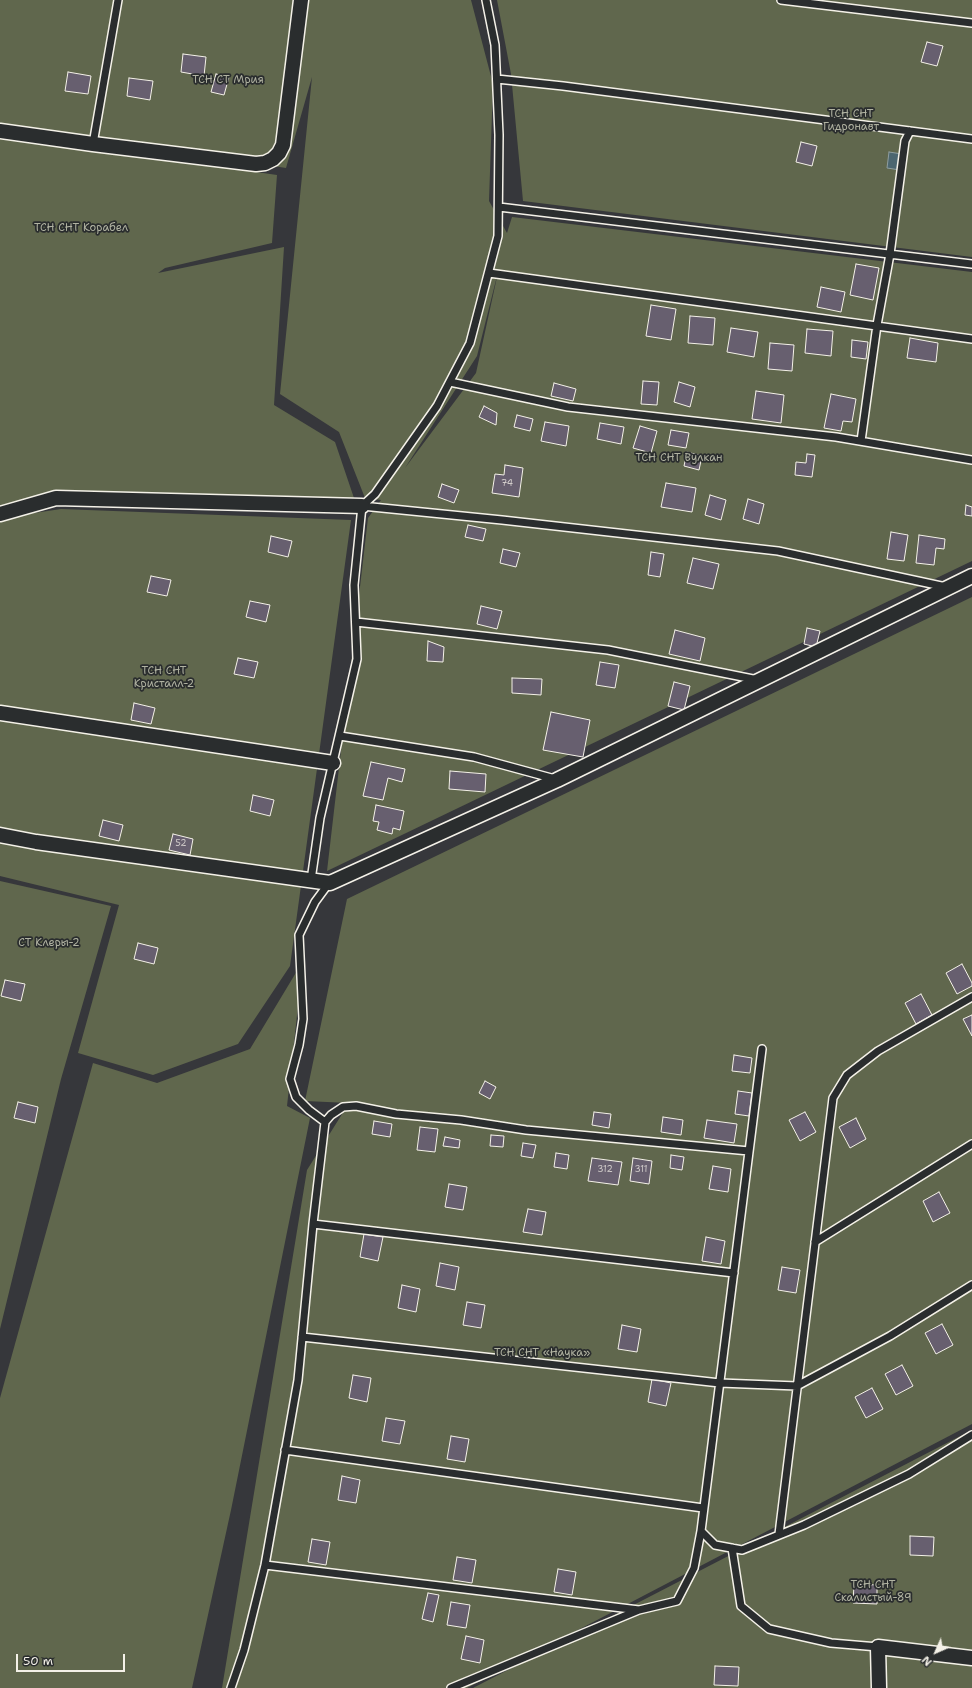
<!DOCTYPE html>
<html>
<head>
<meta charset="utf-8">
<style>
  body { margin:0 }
  #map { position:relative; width:972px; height:1688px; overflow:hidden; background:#36373b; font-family:"Shantell Sans",sans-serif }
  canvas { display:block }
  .north { position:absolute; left:916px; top:1632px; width:40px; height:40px; -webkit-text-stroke:3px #2a2d2e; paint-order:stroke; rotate:225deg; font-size:11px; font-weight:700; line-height:16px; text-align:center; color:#f4f1e8 }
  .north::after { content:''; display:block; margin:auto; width:14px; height:18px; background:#f4f1e8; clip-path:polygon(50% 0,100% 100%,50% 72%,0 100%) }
  .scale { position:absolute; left:16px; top:1654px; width:109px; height:18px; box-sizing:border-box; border:2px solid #f4f1e8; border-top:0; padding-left:5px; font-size:12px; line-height:14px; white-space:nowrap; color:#f4f1e8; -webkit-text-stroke:3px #2a2d2e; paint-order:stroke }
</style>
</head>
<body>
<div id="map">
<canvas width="972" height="1688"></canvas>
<div class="north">N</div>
<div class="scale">50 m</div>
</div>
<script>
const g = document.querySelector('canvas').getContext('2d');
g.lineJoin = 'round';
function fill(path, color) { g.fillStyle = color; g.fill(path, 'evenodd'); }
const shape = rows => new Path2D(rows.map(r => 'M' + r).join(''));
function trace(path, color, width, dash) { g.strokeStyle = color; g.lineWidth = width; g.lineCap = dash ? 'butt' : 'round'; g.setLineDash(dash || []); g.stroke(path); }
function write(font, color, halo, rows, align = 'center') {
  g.font = font + ' "Shantell Sans",sans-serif'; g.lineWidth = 3.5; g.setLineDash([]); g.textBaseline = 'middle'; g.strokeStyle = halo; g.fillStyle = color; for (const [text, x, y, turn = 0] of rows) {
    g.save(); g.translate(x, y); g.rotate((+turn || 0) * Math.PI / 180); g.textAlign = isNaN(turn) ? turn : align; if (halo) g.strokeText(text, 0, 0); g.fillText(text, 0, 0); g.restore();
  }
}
fill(shape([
  [0,0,471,0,493,84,489,201,507,233,512,217,972,272,972,561,327,871,368,518,381,500,365,498,339,432,280,394,312,77,286,168,0,123],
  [499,268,476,373,405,468,477,356],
  [497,0,972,0,972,257,523,201,511,74],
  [0,135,277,175,272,243,165,268,158,273,284,247,274,405,335,442,355,501,34,498,0,506],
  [61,509,351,520,290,966,238,1044,153,1075,78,1053,119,905,0,876,0,518],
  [972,597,972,1424,467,1688,222,1688,307,1170,349,1103,305,1101,347,899],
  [0,881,111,906,61,1079,0,1329],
  [303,961,287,1106,310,1118,231,1510,192,1688,0,1688,0,1398,93,1063,157,1083,250,1049],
  [972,1430,972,1688,473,1688]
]), '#60674d');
const water = shape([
  [889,152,902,154,900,170,887,168,889,152]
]);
fill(water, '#4c6670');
trace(water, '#8f9ea0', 1);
const building = shape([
  [927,42,943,46,937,66,921,62,927,42],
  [183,54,206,57,204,76,181,72,183,54],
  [68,72,91,76,88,94,65,91,68,72],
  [216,74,229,77,224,95,211,92,216,74],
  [129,78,153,81,150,100,127,96,129,78],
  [801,142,817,146,812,166,796,162,801,142],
  [856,264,879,268,873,300,850,295,856,264],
  [821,287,845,292,841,312,817,307,821,287],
  [651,305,676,309,671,340,646,336,651,305],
  [690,316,715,318,713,345,688,343,690,316],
  [731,328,758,332,754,357,727,352,731,328],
  [807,329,833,331,831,356,805,353,807,329],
  [910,338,938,343,936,362,907,358,910,338],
  [852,340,868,342,866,359,851,357,852,340],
  [770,343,794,345,792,371,768,369,770,343],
  [643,381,659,382,657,405,641,404,643,381],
  [679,382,695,387,690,407,674,402,679,382],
  [554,383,576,389,573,401,551,396,554,383],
  [756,391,784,395,781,423,752,419,756,391],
  [831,394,856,399,852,422,843,421,841,431,824,428,831,394],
  [484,406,497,413,496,425,479,417,484,406],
  [517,415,533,419,530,431,514,427,517,415],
  [545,422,569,426,566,446,541,441,545,422],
  [600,423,624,427,621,444,597,439,600,423],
  [640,426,657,431,651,453,633,448,640,426],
  [671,430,689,433,686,448,668,445,671,430],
  [687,452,702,456,699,470,684,466,687,452],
  [807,454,815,455,812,477,795,475,796,462,806,463,807,454],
  [505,465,523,468,519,497,492,493,495,474,504,475,505,465],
  [666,483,696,488,692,512,661,507,666,483],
  [442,484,459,490,454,503,438,497,442,484],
  [710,495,726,500,721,520,705,515,710,495],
  [748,499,764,504,759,524,743,519,748,499],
  [966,505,972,507,972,516,965,515,966,505],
  [468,525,486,529,483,541,465,537,468,525],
  [891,532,908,535,904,561,887,559,891,532],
  [919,535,945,539,944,549,936,548,934,565,916,563,919,535],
  [271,536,292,541,288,557,268,552,271,536],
  [503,549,520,553,516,567,500,563,503,549],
  [651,552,664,554,660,577,648,575,651,552],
  [693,558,719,564,713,589,687,583,693,558],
  [151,576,171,580,167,596,147,592,151,576],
  [250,601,270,605,266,622,246,617,250,601],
  [481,606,502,611,497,629,477,624,481,606],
  [807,628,820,631,816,647,804,644,807,628],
  [675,630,705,638,700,661,669,654,675,630],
  [428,641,444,647,443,662,427,661,428,641],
  [238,658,258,662,254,678,234,674,238,658],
  [600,662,619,665,615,688,596,685,600,662],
  [512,678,542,679,541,695,512,693,512,678],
  [674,682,690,686,684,710,668,706,674,682],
  [134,703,155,708,151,724,131,720,134,703],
  [551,712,590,720,583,757,543,750,551,712],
  [371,762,405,769,402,782,388,778,383,800,363,796,371,762],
  [450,771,486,774,485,792,449,789,450,771],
  [253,795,274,800,270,816,250,811,253,795],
  [376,805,404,811,400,830,393,828,392,834,377,830,379,822,373,821,376,805],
  [103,820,123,825,119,841,99,836,103,820],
  [173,834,193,839,190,855,169,850,173,834],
  [138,943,158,948,154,964,134,959,138,943],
  [962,964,972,983,972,986,957,994,946,973,962,964],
  [5,980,25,984,21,1001,1,996,5,980],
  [921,994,932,1015,916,1024,905,1003,921,994],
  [972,1015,972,1036,963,1019,972,1015],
  [734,1055,752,1058,750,1073,732,1071,734,1055],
  [485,1081,496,1087,490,1099,479,1093,485,1081],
  [738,1091,752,1093,749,1116,735,1114,738,1091],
  [18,1102,38,1107,35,1123,14,1118,18,1102],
  [594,1112,611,1114,609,1128,592,1125,594,1112],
  [805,1112,816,1132,800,1141,789,1120,805,1112],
  [663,1117,683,1120,681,1135,661,1132,663,1117],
  [856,1118,866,1139,850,1148,839,1127,856,1118],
  [707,1120,737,1124,734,1143,704,1138,707,1120],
  [374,1121,392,1124,390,1137,372,1134,374,1121],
  [420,1127,438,1129,435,1152,417,1150,420,1127],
  [491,1135,504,1136,503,1147,490,1146,491,1135],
  [445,1137,460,1140,459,1148,443,1146,445,1137],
  [523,1143,536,1145,533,1158,521,1156,523,1143],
  [556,1153,569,1155,567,1169,554,1167,556,1153],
  [671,1155,684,1157,682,1170,670,1168,671,1155],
  [592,1158,622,1162,618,1185,588,1181,592,1158],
  [633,1158,652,1161,649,1184,630,1181,633,1158],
  [713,1166,731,1169,728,1192,709,1189,713,1166],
  [449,1184,467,1187,463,1210,445,1207,449,1184],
  [939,1192,950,1213,933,1222,923,1201,939,1192],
  [528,1209,546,1212,542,1235,523,1232,528,1209],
  [364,1234,383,1237,378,1261,360,1257,364,1234],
  [706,1237,725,1241,721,1264,702,1261,706,1237],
  [440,1263,459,1267,455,1290,436,1286,440,1263],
  [782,1267,800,1270,796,1293,778,1290,782,1267],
  [402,1285,420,1289,416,1312,398,1308,402,1285],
  [467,1302,485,1305,481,1328,463,1325,467,1302],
  [942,1324,953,1345,936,1354,925,1333,942,1324],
  [622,1325,641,1329,637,1352,618,1349,622,1325],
  [902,1365,913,1386,896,1395,885,1374,902,1365],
  [353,1375,371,1378,367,1402,349,1398,353,1375],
  [652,1379,671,1383,666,1406,648,1402,652,1379],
  [872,1388,883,1409,866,1418,855,1397,872,1388],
  [386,1418,405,1421,400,1444,382,1441,386,1418],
  [451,1436,469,1439,465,1462,447,1459,451,1436],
  [342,1476,360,1480,356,1503,338,1500,342,1476],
  [910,1536,934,1537,933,1556,910,1555,910,1536],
  [312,1539,330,1542,326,1565,308,1562,312,1539],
  [457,1557,476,1560,472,1583,453,1580,457,1557],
  [558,1569,576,1572,572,1595,554,1592,558,1569],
  [854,1584,877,1585,877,1604,853,1603,854,1584],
  [428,1593,439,1595,433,1622,422,1619,428,1593],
  [451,1602,470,1605,466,1628,447,1625,451,1602],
  [466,1636,484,1640,480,1663,461,1659,466,1636],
  [715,1666,739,1667,738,1686,714,1685,715,1666]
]);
fill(building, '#675f6f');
trace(building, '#f4f1e8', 1);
const service = shape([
  [781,0,972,23],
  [497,79,563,86,972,139],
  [93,144,118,0],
  [499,207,972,264],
  [489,273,972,339],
  [450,382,568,407,836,437,972,460],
  [861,441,877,325,890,254,905,141,910,131],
  [362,506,502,520,778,551,946,587],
  [356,622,608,650,758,680],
  [340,736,474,757,555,779],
  [311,880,320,818,357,659,354,585,362,506,375,494,437,406,470,343,498,236,499,135,495,45,486,0],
  [762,1049,701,1531,715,1545,742,1550,804,1525,909,1474,972,1435],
  [325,1122,309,1110,296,1097,290,1079,299,1045,303,1019,299,935,315,902,329,883],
  [313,1224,734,1273],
  [815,1242,972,1144],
  [302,1337,720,1383,797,1386,890,1336,972,1285],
  [285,1450,703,1508],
  [779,1534,833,1098,847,1075,878,1051,972,997],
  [732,1548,741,1606,769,1629,831,1643,878,1647],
  [265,1565,639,1610],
  [231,1688,244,1650,265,1565,298,1380,313,1224,325,1122,331,1115,343,1107,356,1106,396,1114,461,1120,526,1130,749,1151],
  [451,1688,639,1610,677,1601,694,1568,701,1531]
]);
const minor = shape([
  [0,131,93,144,256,164,265,163,273,159,279,153,283,145,301,0],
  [0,514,56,498,362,506],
  [0,713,333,763],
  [0,835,36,842,330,883,557,780,972,576],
  [879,1688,878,1647,972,1658]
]);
trace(service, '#f4f1e8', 10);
trace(minor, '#f4f1e8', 17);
trace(service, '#2a2d2e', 7);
trace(minor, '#2a2d2e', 14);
write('9px', '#d1ccca', null, [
  ["74",507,484],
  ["52",181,844],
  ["312",605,1170],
  ["311",641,1170]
]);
write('11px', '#b1b3a2', '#2a2d2e', [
  ["ТСН СТ Мрия",228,80],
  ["ТСН СНТ",851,114],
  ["Гидронавт",851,127],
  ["ТСН СНТ Корабел",81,228],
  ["ТСН СНТ Вулкан",679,458],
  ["ТСН СНТ",164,671],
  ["Кристалл-2",164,684],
  ["СТ Клеры-2",49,943],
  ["ТСН СНТ «Наука»",542,1353],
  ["ТСН СНТ",873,1585],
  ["Скалистый-89",873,1598]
]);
</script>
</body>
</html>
